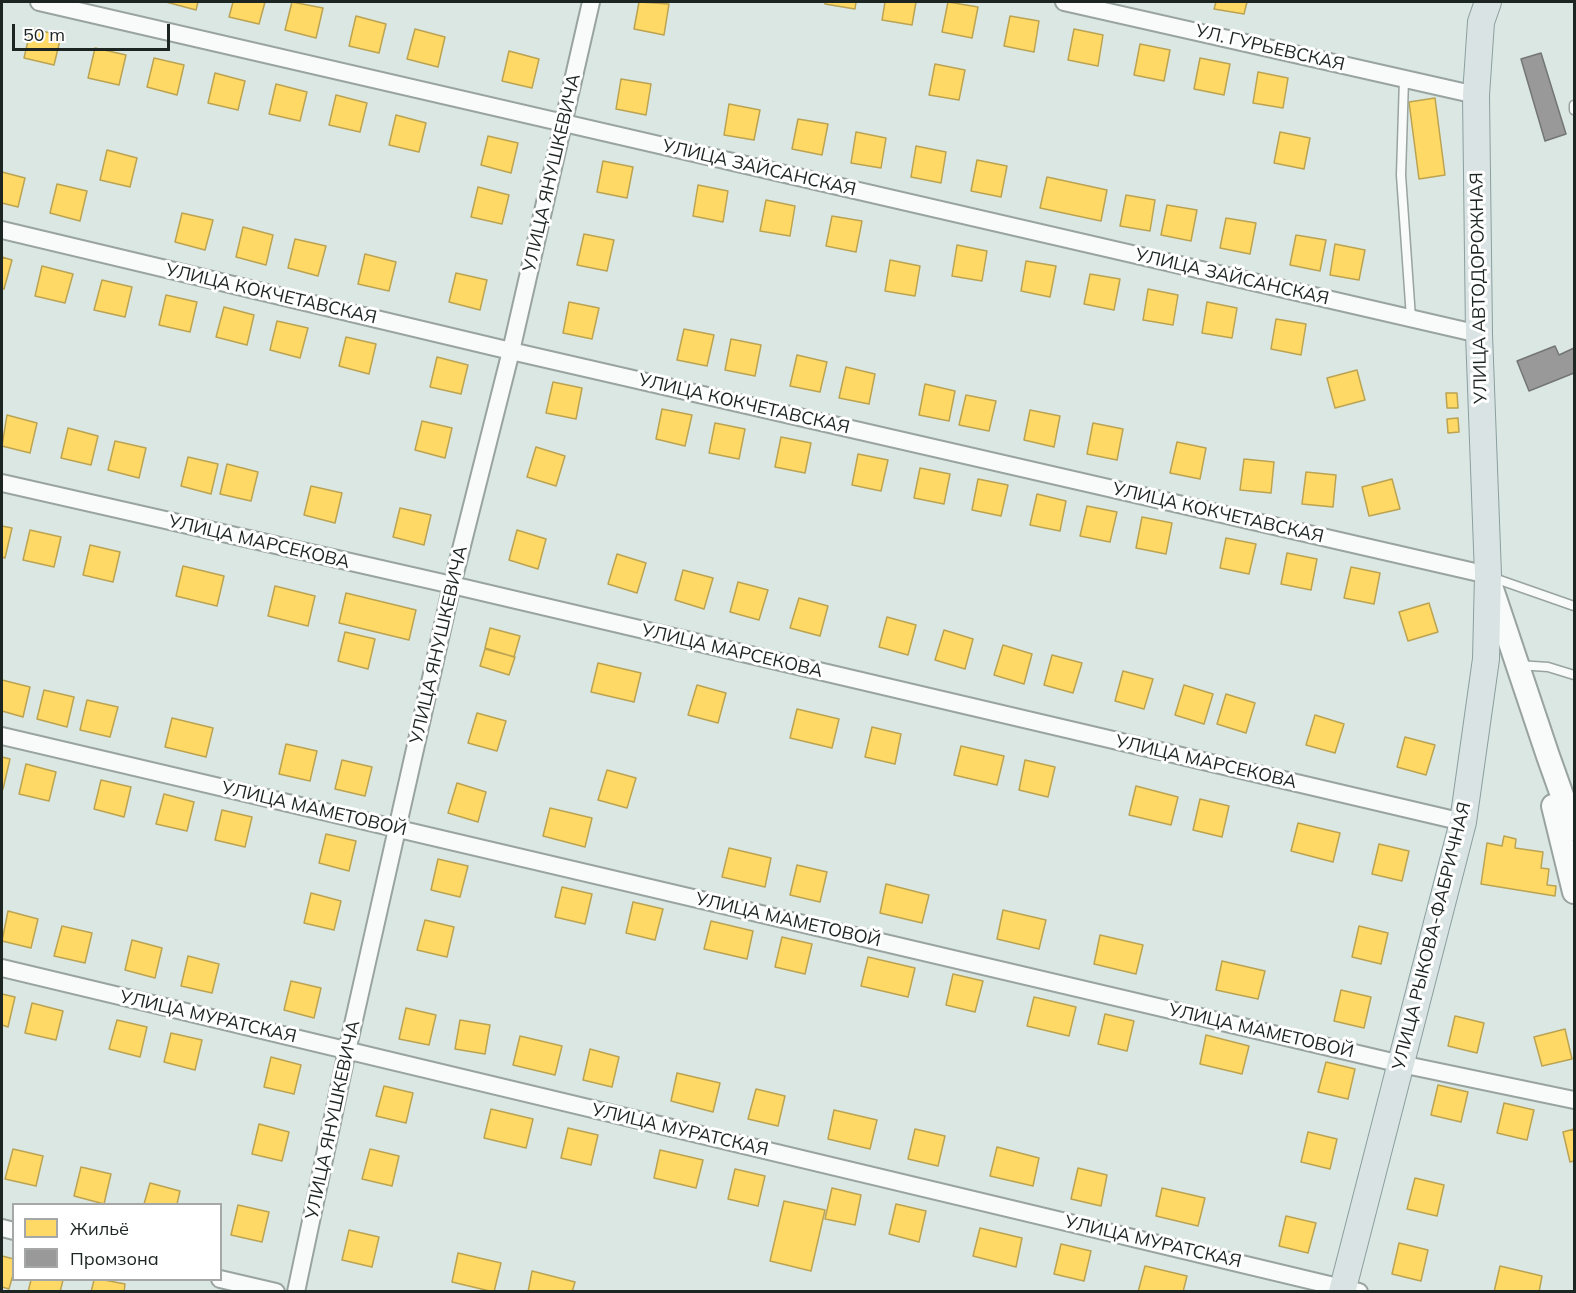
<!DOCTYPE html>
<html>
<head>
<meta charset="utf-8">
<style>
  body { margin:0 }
  #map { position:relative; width:1576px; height:1293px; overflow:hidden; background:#dae7e3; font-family:Mulish,sans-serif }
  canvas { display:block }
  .frame { position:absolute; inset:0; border:3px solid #1d2523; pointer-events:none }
  .legend { position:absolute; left:12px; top:1203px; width:210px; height:78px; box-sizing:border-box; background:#fff; border:2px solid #a5a8a7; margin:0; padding:8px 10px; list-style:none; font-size:18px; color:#1d2523 }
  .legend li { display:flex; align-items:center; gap:12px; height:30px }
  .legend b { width:30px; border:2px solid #a5a8a7 }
  .scale { position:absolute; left:12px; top:24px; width:158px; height:27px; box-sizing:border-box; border:3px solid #1d2523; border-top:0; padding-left:8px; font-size:18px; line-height:21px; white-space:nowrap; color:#1d2523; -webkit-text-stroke:4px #fff; paint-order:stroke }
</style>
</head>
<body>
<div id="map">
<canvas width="1576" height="1293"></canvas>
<div class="frame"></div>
<ul class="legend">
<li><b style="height:16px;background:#ffd966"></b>Жильё</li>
<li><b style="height:16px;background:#999"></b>Промзона</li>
</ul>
<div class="scale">50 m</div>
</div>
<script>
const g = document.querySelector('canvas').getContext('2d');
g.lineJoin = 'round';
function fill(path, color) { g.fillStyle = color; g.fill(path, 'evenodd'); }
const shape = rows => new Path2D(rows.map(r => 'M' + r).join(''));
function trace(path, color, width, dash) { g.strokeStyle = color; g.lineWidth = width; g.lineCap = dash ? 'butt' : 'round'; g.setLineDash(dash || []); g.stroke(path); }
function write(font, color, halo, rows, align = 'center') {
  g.font = font + ' Mulish,sans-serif'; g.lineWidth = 6; g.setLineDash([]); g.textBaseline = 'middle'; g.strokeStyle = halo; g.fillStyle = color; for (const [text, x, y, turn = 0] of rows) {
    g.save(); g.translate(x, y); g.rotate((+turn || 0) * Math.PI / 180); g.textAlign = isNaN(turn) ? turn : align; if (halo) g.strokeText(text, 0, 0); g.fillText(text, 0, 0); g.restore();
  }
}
const homes = shape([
  [166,2,198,2,196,10,166,2],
  [233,2,265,2,259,24,229,17,233,2],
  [292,2,323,8,316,38,285,30,292,2],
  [639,2,669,4,664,35,634,29,639,2],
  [825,2,856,2,855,9,825,4,825,2],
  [885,2,916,2,912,25,882,20,885,2],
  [948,2,978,7,972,38,942,32,948,2],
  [1216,2,1247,2,1244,14,1214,9,1216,2],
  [356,16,386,24,379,53,349,46,356,16],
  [1010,16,1039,21,1034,52,1004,46,1010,16],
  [31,28,61,36,54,65,24,58,31,28],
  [415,29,445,37,438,67,407,59,415,29],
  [1074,29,1103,35,1098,66,1068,60,1074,29],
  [1140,44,1170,50,1164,81,1134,75,1140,44],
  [95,48,126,55,119,85,88,78,95,48],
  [509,51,539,59,532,88,502,81,509,51],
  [154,58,184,65,177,95,147,87,154,58],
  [1200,58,1230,64,1224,95,1194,89,1200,58],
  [935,64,965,70,959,100,929,95,935,64],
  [1258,72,1288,78,1283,108,1253,103,1258,72],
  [215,73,245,81,238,110,208,103,215,73],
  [621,79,651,84,646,115,616,109,621,79],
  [276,84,307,92,300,121,269,114,276,84],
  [336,95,367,103,360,132,329,125,336,95],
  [1435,98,1445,175,1419,179,1409,102,1435,98],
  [729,104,760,110,754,140,724,135,729,104],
  [396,115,426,123,419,152,389,145,396,115],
  [798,119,828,124,822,155,792,149,798,119],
  [856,132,886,138,881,168,851,163,856,132],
  [1280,132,1310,138,1304,169,1274,163,1280,132],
  [488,136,518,143,511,173,481,165,488,136],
  [916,146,946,152,941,183,911,177,916,146],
  [107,150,137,158,130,187,100,180,107,150],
  [977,160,1007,166,1001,197,971,191,977,160],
  [603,161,633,167,627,198,597,192,603,161],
  [2,172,25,178,18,207,2,203,2,172],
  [1047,177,1107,190,1101,221,1040,208,1047,177],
  [57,184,87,191,80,221,50,213,57,184],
  [698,185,728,191,723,222,693,216,698,185],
  [478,187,509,195,502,224,471,217,478,187],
  [1126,195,1155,200,1150,231,1120,226,1126,195],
  [766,200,795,206,790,236,760,231,766,200],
  [1167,205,1197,210,1191,241,1161,235,1167,205],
  [182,213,213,220,205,250,175,242,182,213],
  [832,216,862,221,856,252,826,246,832,216],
  [1226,218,1256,223,1250,254,1220,248,1226,218],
  [243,227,273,235,266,265,236,257,243,227],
  [584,234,614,240,607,271,577,265,584,234],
  [1296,235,1326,240,1320,271,1290,265,1296,235],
  [295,239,326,246,318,276,288,268,295,239],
  [1335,244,1365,250,1359,280,1330,275,1335,244],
  [957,245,987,251,982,281,952,276,957,245],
  [365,254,396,262,389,291,358,284,365,254],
  [2,257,12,260,4,289,2,288,2,257],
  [890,260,920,266,915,296,885,291,890,260],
  [1026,261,1056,266,1050,297,1021,291,1026,261],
  [42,266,73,274,65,303,35,296,42,266],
  [456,273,487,280,480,310,449,302,456,273],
  [1090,274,1120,279,1114,310,1084,304,1090,274],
  [102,280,132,287,125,317,94,310,102,280],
  [1148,289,1178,295,1173,325,1143,320,1148,289],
  [166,295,197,302,190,332,159,325,166,295],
  [569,302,599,308,592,339,563,333,569,302],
  [1207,302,1237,308,1232,338,1202,333,1207,302],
  [224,307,254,315,247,345,216,337,224,307],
  [1276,319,1306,324,1301,355,1271,349,1276,319],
  [277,321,308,328,300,358,270,350,277,321],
  [684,329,714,335,707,366,677,360,684,329],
  [346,337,376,344,369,374,339,366,346,337],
  [731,339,761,345,755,376,725,370,731,339],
  [797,355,827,362,820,392,790,386,797,355],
  [437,357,468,365,461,394,430,387,437,357],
  [846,367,875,374,869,404,839,398,846,367],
  [1357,370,1365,400,1335,408,1327,378,1357,370],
  [553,382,582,388,576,419,546,413,553,382],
  [925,384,955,391,949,421,919,415,925,384],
  [1446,393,1457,393,1458,408,1447,408,1446,393],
  [966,395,996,401,989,431,959,425,966,395],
  [662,409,692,415,685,446,656,439,662,409],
  [1030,410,1060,416,1054,447,1024,440,1030,410],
  [7,415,37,423,30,453,2,446,7,415],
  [1458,418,1459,432,1448,433,1447,419,1458,418],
  [422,421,452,428,445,458,415,450,422,421],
  [715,423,745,429,739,459,709,453,715,423],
  [1093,423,1123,429,1117,460,1087,454,1093,423],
  [68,428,98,436,91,465,61,458,68,428],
  [781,437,811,443,805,473,775,467,781,437],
  [115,441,146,448,139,478,108,470,115,441],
  [1177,442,1206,448,1200,479,1170,473,1177,442],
  [536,447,565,456,556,486,527,477,536,447],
  [858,454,888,460,881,491,852,485,858,454],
  [188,457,218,464,211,494,181,486,188,457],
  [1244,459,1274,462,1271,493,1240,490,1244,459],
  [227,464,258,472,251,501,220,494,227,464],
  [920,468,950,474,944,504,914,498,920,468],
  [1306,472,1336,475,1333,507,1302,504,1306,472],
  [978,479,1008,485,1001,516,972,510,978,479],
  [1392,479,1400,509,1369,516,1362,487,1392,479],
  [311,486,342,493,335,523,304,515,311,486],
  [1037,494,1066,501,1060,531,1030,525,1037,494],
  [1087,506,1117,512,1110,542,1080,536,1087,506],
  [400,508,431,515,424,545,393,537,400,508],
  [1142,517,1172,523,1166,554,1136,548,1142,517],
  [2,526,12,528,5,558,2,557,2,526],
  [30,530,61,537,54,567,23,560,30,530],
  [517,530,546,539,538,569,509,560,517,530],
  [1226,538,1256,544,1249,574,1220,568,1226,538],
  [90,545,120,552,113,582,83,575,90,545],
  [1287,553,1317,559,1311,590,1281,584,1287,553],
  [617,554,646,563,637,593,608,584,617,554],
  [183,566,224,576,217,606,176,596,183,566],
  [1351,567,1380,573,1374,604,1344,598,1351,567],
  [683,570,713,578,704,609,675,600,683,570],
  [738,582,768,590,759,620,730,612,738,582],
  [275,586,315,596,308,626,268,616,275,586],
  [346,593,416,610,409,640,339,623,346,593],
  [799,598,828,606,820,636,790,628,799,598],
  [1429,603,1438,632,1408,641,1399,612,1429,603],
  [887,617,916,625,908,655,879,647,887,617],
  [490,628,520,636,514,657,485,648,490,628],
  [944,630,973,639,965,669,935,660,944,630],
  [345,632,375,639,368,669,338,661,345,632],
  [1003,645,1032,654,1024,684,994,675,1003,645],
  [485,649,515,657,509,675,480,666,485,649],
  [1052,655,1082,663,1073,693,1044,685,1052,655],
  [598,663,641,673,634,702,591,692,598,663],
  [1123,671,1153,679,1144,709,1115,701,1123,671],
  [2,680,30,687,23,717,2,711,2,680],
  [697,685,726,693,718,723,688,715,697,685],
  [1184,685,1213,694,1204,724,1175,715,1184,685],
  [44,690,74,697,67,727,37,719,44,690],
  [1226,694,1255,703,1246,733,1217,724,1226,694],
  [87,700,118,707,110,737,80,730,87,700],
  [797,709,839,719,832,748,790,738,797,709],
  [477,713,506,721,497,751,468,743,477,713],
  [1315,715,1344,724,1335,753,1306,745,1315,715],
  [172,718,213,728,206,757,165,747,172,718],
  [872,727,901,734,895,764,865,757,872,727],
  [1405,737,1435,745,1426,775,1397,767,1405,737],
  [286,744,317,751,310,781,279,774,286,744],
  [961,746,1004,756,997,785,954,775,961,746],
  [2,757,10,759,3,789,2,789,2,757],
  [342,760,372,767,365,796,335,789,342,760],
  [1025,760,1055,767,1048,797,1019,790,1025,760],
  [26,764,56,772,49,801,19,794,26,764],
  [607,770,636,778,627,808,598,800,607,770],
  [101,780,131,787,124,817,94,809,101,780],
  [457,783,486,792,478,822,448,813,457,783],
  [1136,786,1178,797,1171,825,1129,815,1136,786],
  [164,794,194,802,187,831,156,824,164,794],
  [1200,799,1229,806,1222,837,1193,830,1200,799],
  [550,808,592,818,585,847,543,836,550,808],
  [222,810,252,817,245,847,215,840,222,810],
  [1298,823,1340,833,1333,862,1291,851,1298,823],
  [326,834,356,841,349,871,319,863,326,834],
  [1504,836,1516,839,1515,848,1543,852,1541,868,1549,869,1547,885,1556,886,1555,896,1481,884,1487,843,1502,846,1504,836],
  [1379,844,1409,851,1402,881,1372,874,1379,844],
  [729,848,771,858,765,887,722,877,729,848],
  [438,859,468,866,460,897,431,890,438,859],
  [797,865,827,872,820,902,790,895,797,865],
  [886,884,929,895,922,923,880,913,886,884],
  [562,887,592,894,585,924,555,917,562,887],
  [311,893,341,901,334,930,304,923,311,893],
  [633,902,663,909,655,940,626,933,633,902],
  [1003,910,1046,920,1039,949,997,939,1003,910],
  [8,911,38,919,31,948,2,941,8,911],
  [425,920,454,927,447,957,417,950,425,920],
  [711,921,753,931,747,959,704,949,711,921],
  [62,926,92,933,85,963,54,956,62,926],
  [1359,926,1388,933,1381,964,1352,957,1359,926],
  [1100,935,1143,945,1136,974,1094,964,1100,935],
  [782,937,812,944,805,974,775,967,782,937],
  [132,940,162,948,155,978,125,970,132,940],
  [188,956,219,964,212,993,181,986,188,956],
  [868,957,915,968,908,997,861,986,868,957],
  [1222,961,1265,971,1258,999,1216,990,1222,961],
  [953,974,983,981,975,1012,946,1005,953,974],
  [291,981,321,988,314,1018,284,1010,291,981],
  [1341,990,1371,997,1364,1028,1334,1021,1341,990],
  [2,994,15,997,8,1027,2,1025,2,994],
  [1034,997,1076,1007,1069,1036,1027,1026,1034,997],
  [32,1003,63,1011,56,1040,25,1033,32,1003],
  [406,1008,436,1015,429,1045,399,1039,406,1008],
  [1105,1014,1134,1021,1127,1051,1098,1044,1105,1014],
  [1455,1016,1484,1023,1477,1053,1448,1046,1455,1016],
  [117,1020,147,1027,140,1057,109,1049,117,1020],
  [460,1020,490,1025,485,1054,455,1049,460,1020],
  [1565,1029,1572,1059,1542,1066,1534,1037,1565,1029],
  [171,1033,202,1040,195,1070,164,1062,171,1033],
  [1206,1035,1249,1046,1242,1074,1200,1064,1206,1035],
  [520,1036,562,1046,555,1075,513,1065,520,1036],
  [590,1049,619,1057,612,1087,583,1080,590,1049],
  [271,1057,301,1065,294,1094,264,1087,271,1057],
  [1326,1062,1355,1069,1348,1099,1318,1092,1326,1062],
  [677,1073,720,1083,713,1112,671,1101,677,1073],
  [1438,1085,1468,1092,1461,1122,1431,1115,1438,1085],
  [384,1086,413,1093,406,1123,376,1116,384,1086],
  [756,1089,785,1096,778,1126,748,1119,756,1089],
  [1504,1103,1534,1110,1527,1140,1497,1133,1504,1103],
  [491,1109,533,1119,526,1148,484,1138,491,1109],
  [834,1110,877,1120,870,1149,828,1139,834,1110],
  [259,1124,289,1132,282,1161,252,1154,259,1124],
  [568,1128,598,1135,591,1165,561,1158,568,1128],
  [915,1129,945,1136,938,1166,908,1159,915,1129],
  [1574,1129,1574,1161,1570,1162,1563,1132,1574,1129],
  [1308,1132,1337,1139,1330,1169,1301,1162,1308,1132],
  [997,1147,1039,1158,1033,1186,990,1176,997,1147],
  [13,1149,43,1156,36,1186,5,1179,13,1149],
  [370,1149,399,1156,392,1186,362,1179,370,1149],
  [660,1150,703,1160,696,1188,654,1178,660,1150],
  [81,1167,111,1174,104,1204,74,1196,81,1167],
  [1078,1168,1107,1175,1101,1206,1071,1199,1078,1168],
  [735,1169,765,1176,758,1206,728,1199,735,1169],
  [1415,1178,1444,1185,1437,1216,1407,1209,1415,1178],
  [150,1183,180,1191,177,1204,144,1204,150,1183],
  [832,1188,861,1195,855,1225,825,1219,832,1188],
  [1162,1188,1205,1198,1198,1226,1156,1216,1162,1188],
  [784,1201,825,1210,811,1271,770,1261,784,1201],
  [896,1204,926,1211,919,1242,889,1234,896,1204],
  [238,1205,269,1212,262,1242,231,1235,238,1205],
  [1286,1216,1316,1223,1308,1253,1279,1246,1286,1216],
  [980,1228,1022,1238,1016,1267,973,1256,980,1228],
  [349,1230,379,1237,372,1267,342,1260,349,1230],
  [1399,1243,1428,1250,1421,1281,1392,1274,1399,1243],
  [1061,1244,1091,1251,1084,1281,1054,1274,1061,1244],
  [458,1253,501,1263,494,1292,452,1282,458,1253],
  [2,1256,14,1259,14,1271,9,1289,2,1287,2,1256],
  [1145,1266,1187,1276,1183,1292,1138,1292,1145,1266],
  [1500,1266,1542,1276,1539,1292,1494,1292,1500,1266],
  [532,1271,575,1282,572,1292,528,1292,532,1271],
  [31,1280,63,1280,60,1292,28,1292,31,1280],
  [94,1280,104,1280,125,1284,124,1292,91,1292,94,1280]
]);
fill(homes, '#ffd966');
trace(homes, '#bba352', 1.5);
const industry = shape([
  [1541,53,1566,134,1545,141,1521,59,1541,53],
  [1555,346,1559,355,1574,348,1574,373,1529,391,1517,361,1555,346]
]);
fill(industry, '#999');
trace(industry, '#747676', 1.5);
const lane = shape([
  [1404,79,1401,175,1411,318],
  [1574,105,1574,110],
  [1491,577,1574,606],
  [1518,665,1548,667,1574,675]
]);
const street = shape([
  [39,2,1479,334],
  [1064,2,1476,95],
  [2,230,511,351,1488,575],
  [2,483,452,585,1463,822],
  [2,736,1401,1064,1574,1100],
  [2,968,1359,1292],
  [2,1228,14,1231],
  [220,1279,276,1292],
  [296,1292,347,1051,452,585,511,351,591,2]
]);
const secondary = shape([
  [1490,583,1548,756,1574,829],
  [1553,806,1574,892]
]);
const primary = shape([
  [1342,1292,1463,822,1486,659,1488,575,1479,334,1476,95,1481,22,1488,2]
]);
trace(lane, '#99a3a0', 11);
trace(street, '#99a3a0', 20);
trace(secondary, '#99a3a0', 26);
trace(primary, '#8b9f9e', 28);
trace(lane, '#f9fbfb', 8);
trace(street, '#f9fbfb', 16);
trace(secondary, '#f9fbfb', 22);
trace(primary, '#dae3e3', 26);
write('18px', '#1d2523', '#fff', [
  ["УЛ. ГУРЬЕВСКАЯ",1270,48,13],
  ["УЛИЦА ЗАЙСАНСКАЯ",759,168,13],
  ["УЛИЦА ЯНУШКЕВИЧА",552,173,-77],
  ["УЛИЦА ЗАЙСАНСКАЯ",1232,277,13],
  ["УЛИЦА АВТОДОРОЖНАЯ",1479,288,-91],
  ["УЛИЦА КОКЧЕТАВСКАЯ",271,294,13],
  ["УЛИЦА КОКЧЕТАВСКАЯ",744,404,13],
  ["УЛИЦА КОКЧЕТАВСКАЯ",1218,513,13],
  ["УЛИЦА МАРСЕКОВА",259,542,13],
  ["УЛИЦА ЯНУШКЕВИЧА",439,645,-77],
  ["УЛИЦА МАРСЕКОВА",732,651,13],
  ["УЛИЦА МАРСЕКОВА",1206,762,13],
  ["УЛИЦА МАМЕТОВОЙ",314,809,13],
  ["УЛИЦА МАМЕТОВОЙ",788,920,13],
  ["УЛИЦА РЫКОВА-ФАБРИЧНАЯ",1432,936,-76],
  ["УЛИЦА МУРАТСКАЯ",208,1017,13],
  ["УЛИЦА МАМЕТОВОЙ",1261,1031,13],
  ["УЛИЦА ЯНУШКЕВИЧА",333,1120,-78],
  ["УЛИЦА МУРАТСКАЯ",680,1130,13],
  ["УЛИЦА МУРАТСКАЯ",1153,1242,13]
]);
</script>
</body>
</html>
